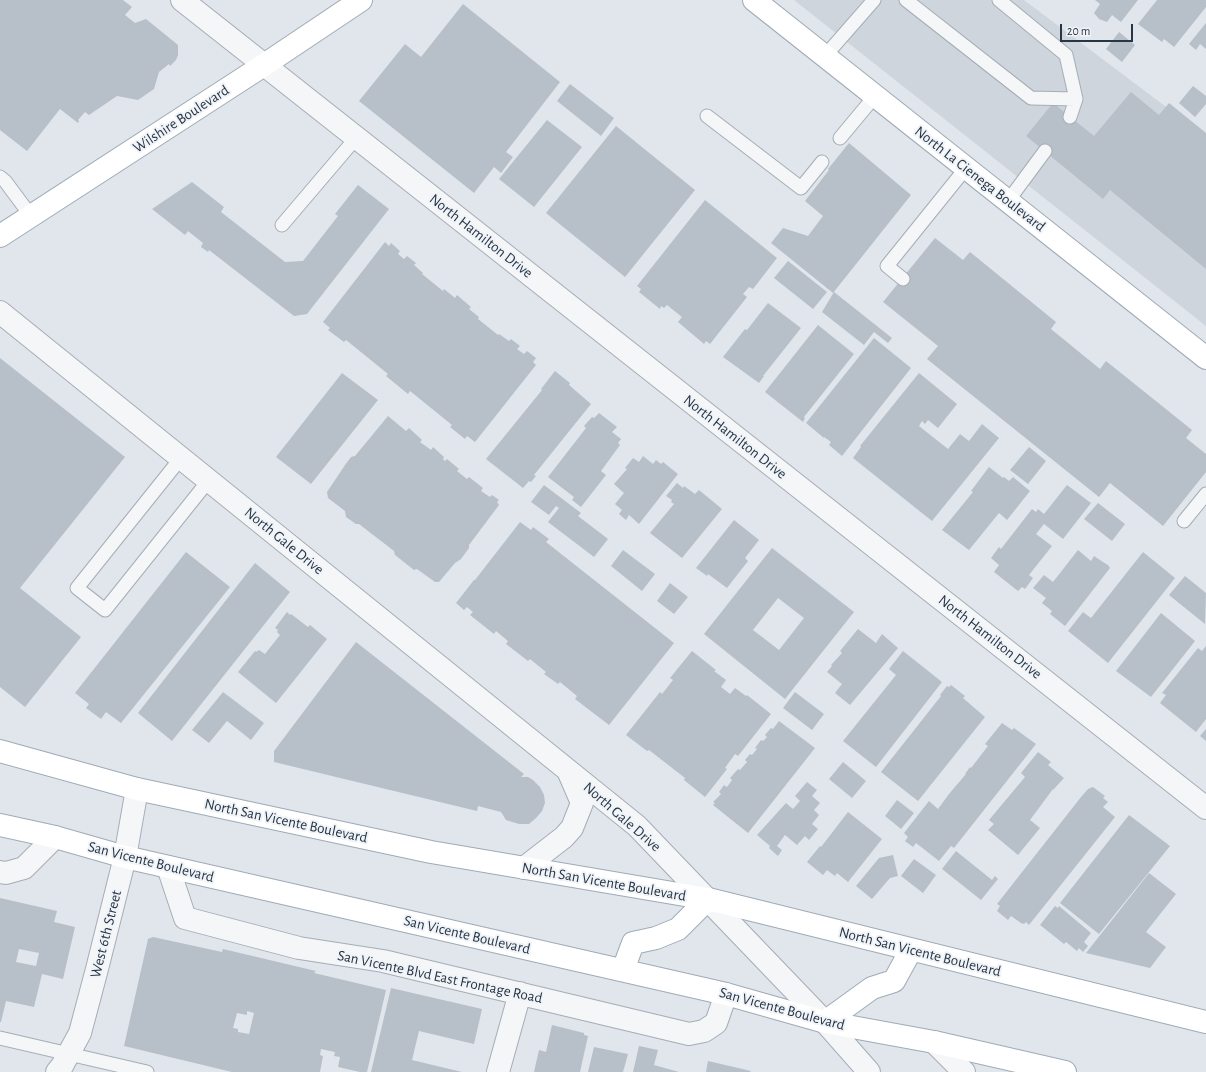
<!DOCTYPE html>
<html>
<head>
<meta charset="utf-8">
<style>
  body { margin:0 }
  #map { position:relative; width:1206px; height:1072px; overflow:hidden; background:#e0e6eb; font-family:"Alegreya Sans",sans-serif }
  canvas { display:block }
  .scale { position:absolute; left:1060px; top:24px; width:73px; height:18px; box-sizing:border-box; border:2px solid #273544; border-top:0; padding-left:5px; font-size:12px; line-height:14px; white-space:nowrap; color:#273544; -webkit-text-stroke:3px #f0f4f8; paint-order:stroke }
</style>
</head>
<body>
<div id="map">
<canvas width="1206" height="1072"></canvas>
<div class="scale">20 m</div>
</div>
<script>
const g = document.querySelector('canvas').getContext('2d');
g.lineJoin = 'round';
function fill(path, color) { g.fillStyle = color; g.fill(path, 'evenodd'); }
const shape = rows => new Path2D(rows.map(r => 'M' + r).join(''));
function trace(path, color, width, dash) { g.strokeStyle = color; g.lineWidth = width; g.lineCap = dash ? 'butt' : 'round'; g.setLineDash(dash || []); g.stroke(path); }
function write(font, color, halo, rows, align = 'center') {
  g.font = font + ' "Alegreya Sans",sans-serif'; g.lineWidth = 4; g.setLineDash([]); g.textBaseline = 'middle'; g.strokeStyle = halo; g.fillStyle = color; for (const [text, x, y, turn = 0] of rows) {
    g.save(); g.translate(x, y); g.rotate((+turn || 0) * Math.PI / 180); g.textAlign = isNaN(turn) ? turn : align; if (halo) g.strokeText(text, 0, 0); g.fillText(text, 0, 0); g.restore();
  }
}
fill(shape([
  [794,0,1024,0,1206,137,1206,326]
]), '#ced5dd');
fill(shape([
  [0,0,123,0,132,7,125,15,135,23,146,19,178,45,178,55,176,60,170,66,169,64,159,72,154,89,138,100,117,96,89,115,85,112,78,120,79,121,78,123,60,109,27,151,0,130],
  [1095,0,1138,0,1121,22,1112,15,1107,22,1099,19,1094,13,1100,4],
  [1157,0,1206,0,1206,7,1174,47,1164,39,1162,42,1138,24],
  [463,4,560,82,506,152,513,157,501,173,494,167,474,193,359,101,405,44,421,57],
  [1206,23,1206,49,1200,44,1196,50,1189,44],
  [1119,32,1135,45,1122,62,1106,49],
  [570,84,614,118,601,136,557,101],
  [1193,86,1206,96,1206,104,1195,117,1179,103],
  [1131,92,1159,115,1169,103,1206,133,1206,269,1110,190,1103,199,1026,136,1053,103,1094,136],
  [547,120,582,147,534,207,499,179],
  [616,126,695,190,625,277,546,213],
  [849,143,911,195,833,293,771,243,783,228,808,236,823,216,805,201,829,170,828,169],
  [192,182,224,207,221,212,285,262,303,261,338,216,335,214,358,185,389,209,307,314,294,316,209,250,208,252,201,247,203,243,188,231,185,235,152,209],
  [705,200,777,258,753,289,749,287,743,294,747,297,710,344,706,341,704,344,678,322,682,317,667,305,664,308,661,306,660,309,639,292,641,289,637,286],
  [935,238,963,260,970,252,1056,322,1051,329,1100,369,1106,361,1192,430,1186,438,1206,454,1206,472,1163,526,1110,483,1099,497,927,359,938,346,883,302],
  [385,242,389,246,391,243,400,251,398,254,404,259,407,256,416,263,414,265,423,273,422,274,443,291,444,289,455,298,457,295,471,307,469,309,479,317,478,319,498,335,499,334,509,341,511,339,520,346,517,349,524,354,527,351,536,358,533,362,536,365,475,442,467,436,465,439,450,427,452,425,410,391,408,394,386,376,388,374,346,340,344,342,328,330,330,328,323,322],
  [788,261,827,292,813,309,774,278],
  [834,292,892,338,888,343,874,332,864,345,822,312],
  [768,303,801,328,763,376,764,376,759,383,723,357,745,329,747,330],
  [818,325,854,354,804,417,805,418,803,422,765,392],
  [874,338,911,368,842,456,829,445,831,442,824,437,824,438,806,423],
  [0,358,125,457,20,588,81,637,25,707,0,687],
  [555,371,570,383,569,385,591,404,534,475,536,476,531,482,529,481,523,488,486,459,542,390,541,389],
  [342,373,378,400,311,484,276,457],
  [919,373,957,404,938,428,928,420,925,424,922,421,919,426,948,449,960,434,969,441,982,424,999,438,932,521,853,458,861,447,860,446],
  [599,413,617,427,612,432,621,439,618,443,620,445,601,471,606,475,581,507,572,500,574,497,548,477,586,428,584,426,592,417,594,418],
  [388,416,406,431,409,428,422,440,420,442,431,450,433,447,444,457,443,459,445,461,447,459,459,469,457,471,467,479,469,477,483,488,481,491,490,497,492,495,499,500,497,502,499,505,469,545,469,548,461,559,455,563,439,582,435,582,417,569,414,570,395,555,394,551,359,524,356,524,346,517,345,511,328,498,327,492,345,465,351,457,355,456],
  [1029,447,1046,461,1028,484,1010,470],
  [643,456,653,464,656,460,661,464,663,462,678,474,639,524,629,515,626,520,619,514,622,510,615,504,624,493,614,484,627,469,625,468,633,458,639,462],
  [989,467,1003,478,1004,477,1009,481,1013,477,1030,491,1007,520,999,513,969,550,942,530,973,492,971,491],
  [677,483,683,488,684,486,695,494,699,490,722,509,682,558,650,533,674,504,671,502,672,500,666,496],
  [544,485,581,513,578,516,608,539,594,557,548,522,559,508,556,506,549,515,531,502],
  [1067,485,1091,503,1063,539,1044,524,1036,534,1052,546,1029,575,1033,578,1025,589,1022,587,1018,591,994,572,999,565,991,558,999,547,1001,549,1032,509,1036,512,1038,509,1044,514],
  [1098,503,1125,524,1112,541,1084,519],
  [734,520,759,540,745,558,748,561,727,588,708,574,707,576,696,568],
  [520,522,531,530,533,527,549,539,546,542,674,643,609,725,575,699,577,696,560,682,558,684,544,674,546,672,530,659,528,661,506,644,508,641,496,631,494,634,470,615,473,612,467,607,464,610,456,603,474,580,475,580],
  [772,548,854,612,785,699,704,634],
  [778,598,804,618,779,650,753,630],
  [623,550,655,574,642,591,611,566],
  [1078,550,1091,561,1094,556,1103,562,1108,565,1110,568,1065,626,1050,614,1052,611,1042,603,1046,598,1033,588,1044,575,1053,582],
  [186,552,230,587,121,723,106,712,101,719,86,708,89,704,75,693],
  [1143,552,1175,578,1108,663,1068,631,1083,612,1091,618],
  [255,563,290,592,172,741,138,713],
  [1185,576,1206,593,1205,624,1169,595],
  [670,583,688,597,674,614,657,601],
  [287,612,290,615,291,614,308,627,310,625,327,639,276,703,238,672,255,651,256,652,259,650,265,654,280,635,277,632,278,630,275,628],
  [1161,613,1195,641,1151,697,1116,671],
  [858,629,876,643,882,634,898,648,850,705,835,693,842,684,827,672,832,666,831,665,842,653,840,651],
  [356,642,524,774,521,777,528,777,533,780,540,787,544,795,545,803,542,811,536,818,529,824,519,824,506,820,501,812,478,806,477,811,274,762,274,751],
  [1206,646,1206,719,1196,732,1160,703,1166,695,1162,693,1198,648,1202,651],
  [692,651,716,670,714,671,726,680,721,687,730,694,735,688,746,696,747,695,771,714,738,756,735,754,725,768,727,769,705,797,684,780,685,778,649,750,647,751,626,735,660,692,662,694,673,680,670,678],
  [903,651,942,682,876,767,843,741,896,675,889,669],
  [951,685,965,696,963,698,985,717,918,801,881,772,941,696,940,695,947,686,949,687],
  [223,692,264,723,251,740,227,721,209,743,192,730],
  [795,692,824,714,812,730,783,708],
  [779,721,815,748,748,833,713,805,715,803,713,802,721,794,719,792,724,785,727,787,732,780,730,778,738,769,740,770,747,762,745,760,750,754,752,755,757,749,755,748,761,740,763,741,767,737,765,735,771,728,773,729],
  [1002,723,1012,730,1014,728,1036,744,954,848,951,846,939,861,916,843,913,847,905,841,908,837,904,833,929,801,938,809,949,794,966,774,965,774,970,767,971,768,988,746,985,744],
  [1206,729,1206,741,1200,736],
  [1038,752,1051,762,1048,765,1064,778,1053,790,1053,789,1030,820,1040,828,1018,855,988,830,994,824,989,820,1025,777,1021,773],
  [843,762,866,781,852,798,829,779],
  [807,782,817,790,812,796,820,803,814,810,819,815,812,824,818,829,809,840,805,836,797,845,785,835,777,846,782,850,778,856,769,848,770,846,757,835,786,803,793,809,800,801,795,796],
  [1093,787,1105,796,1103,798,1108,802,1103,807,1115,817,1029,925,1026,922,1024,924,1021,923,1011,916,1008,920,997,911,1000,906,997,904,1081,797,1088,789],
  [897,800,914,813,901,829,885,816],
  [848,812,882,839,848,882,837,873,835,876,827,870,823,875,807,862,820,846,821,847],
  [1129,815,1170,846,1099,934,1060,903],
  [956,851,992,880,995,876,998,879,981,900,942,869],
  [893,855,898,876,890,878,872,899,856,886,879,858],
  [914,859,936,875,923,893,901,876],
  [1149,873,1176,894,1146,932,1166,947,1150,968,1086,953],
  [0,898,57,911,54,922,75,927,63,979,42,974,34,1007,6,1001,1,1022,0,1022],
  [19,949,39,953,36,966,16,962],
  [1055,906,1058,908,1059,906,1091,933,1084,942,1088,946,1083,952,1079,948,1077,951,1066,942,1064,944,1040,925],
  [153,937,222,952,223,949,316,971,314,973,386,990,367,1072,360,1072,338,1067,340,1057,334,1056,335,1052,321,1049,320,1055,323,1056,320,1072,232,1072,124,1046,148,939],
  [247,1011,254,1013,249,1034,238,1032,238,1029,233,1028,237,1013,247,1015],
  [391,988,482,1009,474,1044,419,1031,412,1060,462,1072,371,1072],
  [552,1025,584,1033,584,1035,588,1036,580,1072,534,1072,539,1050,546,1052],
  [639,1046,658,1050,654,1065,679,1072,633,1072],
  [594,1047,628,1054,623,1072,588,1072],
  [708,1061,751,1071,750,1072,706,1072]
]), '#b7bfc9');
const service = shape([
  [906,0,1031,98,1076,99],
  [999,0,1066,55,1076,99,1070,117],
  [825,56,874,0],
  [707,116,801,188,822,162],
  [840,138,875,96],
  [0,177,5,181,31,216],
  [1008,201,1045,151],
  [282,225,356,138],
  [903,279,887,266,966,168],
  [181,458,77,588,105,610,209,480],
  [1184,521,1206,494],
  [0,1038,147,1072]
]);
const minor = shape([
  [182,0,1206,808],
  [0,312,637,826,825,1022,869,1072],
  [168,867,185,918,299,948,383,961,689,1034,704,1031,716,1023,726,994],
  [524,868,564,837,572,828,582,803,569,773],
  [0,872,6,873,24,868,55,837],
  [934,1042,964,1072],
  [498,1072,520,993]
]);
const tertiary = shape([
  [57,1072,62,1066,80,1033,97,969,125,857,137,789]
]);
const primary = shape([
  [754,0,1206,358],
  [0,236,264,65,361,0],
  [0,751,137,789,431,852,708,899,1206,1022],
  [0,825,55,837,125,857,726,994,825,1022,934,1042,1065,1072],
  [623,970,633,943,656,938,678,929,708,899],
  [825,1022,872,988,894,981,911,950]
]);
trace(service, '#a5adb6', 15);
trace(minor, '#a5adb6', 24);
trace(tertiary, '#a5adb6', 24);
trace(primary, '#9fabb8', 24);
trace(service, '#f4f6f8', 13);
trace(minor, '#f4f6f8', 22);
trace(tertiary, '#f4f6f8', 22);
trace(primary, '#fff', 22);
write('15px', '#273544', '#f0f4f8', [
  ["Wilshire Boulevard",181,119,-33],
  ["North La Cienega Boulevard",980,179,38],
  ["North Hamilton Drive",481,236,38],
  ["North Hamilton Drive",735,437,38],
  ["North Gale Drive",284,541,39],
  ["North Hamilton Drive",990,637,38],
  ["North Gale Drive",622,817,41],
  ["North San Vicente Boulevard",286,821,12],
  ["San Vicente Boulevard",151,862,14],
  ["North San Vicente Boulevard",604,882,10],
  ["West 6th Street",106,934,-76],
  ["San Vicente Boulevard",467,935,13],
  ["North San Vicente Boulevard",920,952,14],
  ["San Vicente Blvd East Frontage Road",440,977,12],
  ["San Vicente Boulevard",782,1009,15]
]);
</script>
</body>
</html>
